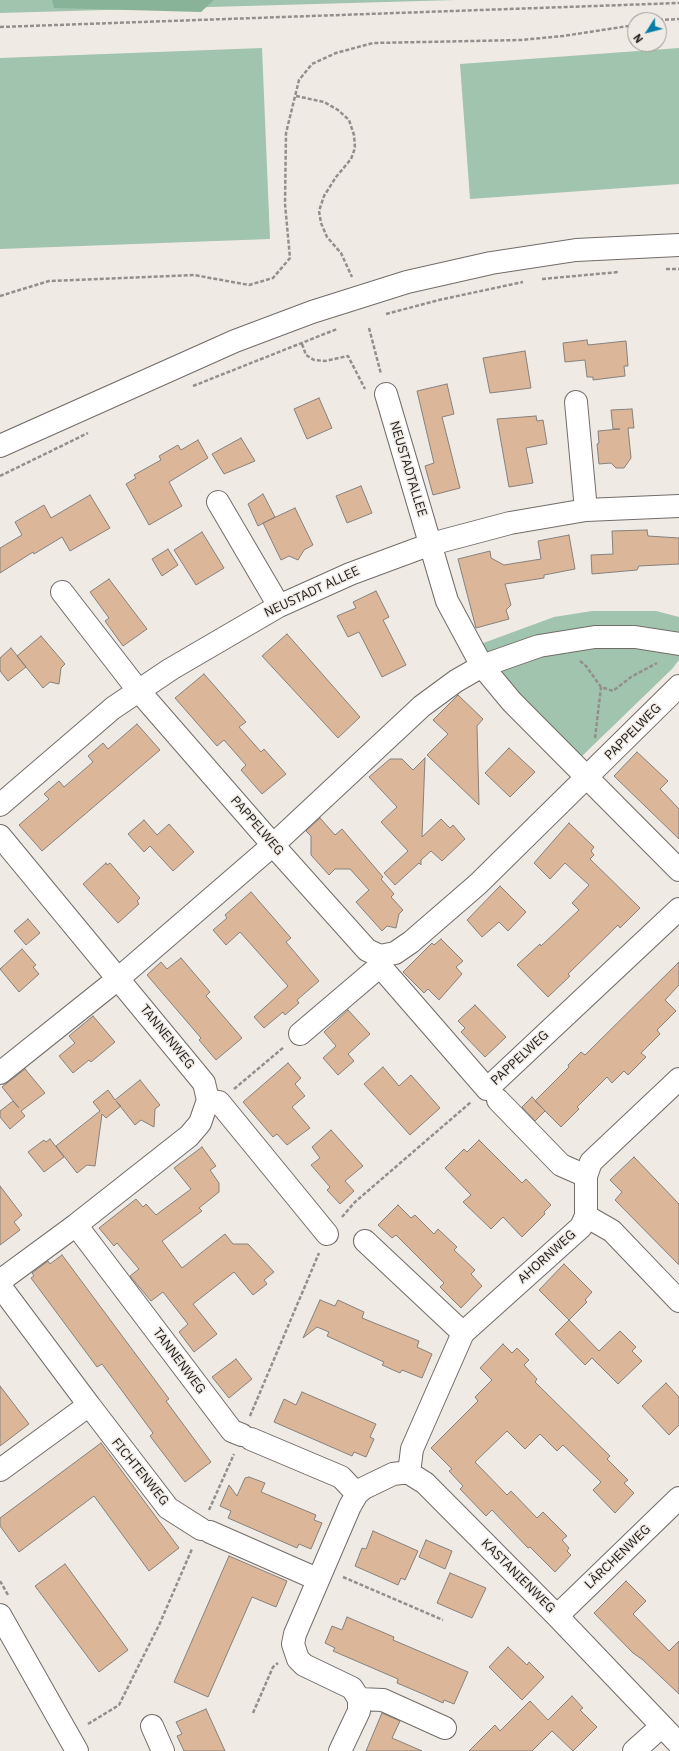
<!DOCTYPE html>
<html>
<head>
<meta charset="utf-8">
<style>
  body { margin:0 }
  #map { position:relative; width:679px; height:1751px; overflow:hidden; background:#f0eae5; font-family:"IBM Plex Sans",sans-serif }
  canvas { display:block }
  .north { position:absolute; left:627px; top:12px; width:40px; height:40px; box-sizing:border-box; background:#f0eae5; border:1px solid #9e9996; border-radius:50%; rotate:234deg; font-size:11px; font-weight:700; line-height:16px; text-align:center; color:#22201f }
  .north::after { content:''; display:block; margin:auto; width:14px; height:18px; background:#057fa5; clip-path:polygon(50% 0,100% 100%,50% 72%,0 100%) }
</style>
</head>
<body>
<div id="map">
<canvas width="679" height="1751"></canvas>
<div class="north">N</div>
</div>
<script>
const g = document.querySelector('canvas').getContext('2d');
g.lineJoin = 'round';
function fill(path, color) { g.fillStyle = color; g.fill(path, 'evenodd'); }
const shape = rows => new Path2D(rows.map(r => 'M' + r).join(''));
function trace(path, color, width, dash) { g.strokeStyle = color; g.lineWidth = width; g.lineCap = dash ? 'butt' : 'round'; g.setLineDash(dash || []); g.stroke(path); }
function write(font, color, halo, rows, align = 'center') {
  g.font = font + ' "IBM Plex Sans",sans-serif'; g.lineWidth = 3; g.setLineDash([]); g.textBaseline = 'middle'; g.strokeStyle = halo; g.fillStyle = color; for (const [text, x, y, turn = 0] of rows) {
    g.save(); g.translate(x, y); g.rotate((+turn || 0) * Math.PI / 180); g.textAlign = isNaN(turn) ? turn : align; if (halo) g.strokeText(text, 0, 0); g.fillText(text, 0, 0); g.restore();
  }
}
fill(shape([
  [0,0,456,0,0,13],
  [262,48,270,239,0,249,0,58],
  [679,48,679,184,470,199,460,64],
  [592,611,656,611,679,617,679,660,672,669,580,758,546,728,478,645,554,617]
]), '#a1c4ae');
fill(shape([
  [52,0,214,0,201,12,54,8]
]), '#89b399');
const building = shape([
  [587,340,588,345,626,341,628,366,624,366,625,376,593,380,593,377,587,377,585,360,565,362,563,343,587,340],
  [525,351,531,388,490,393,483,358,525,351],
  [447,384,454,414,442,417,460,488,433,495,425,466,434,463,417,391,447,384],
  [319,398,332,428,307,439,294,409,319,398],
  [632,409,634,428,628,428,631,458,624,468,616,468,611,463,599,464,597,444,599,443,598,431,620,429,613,429,611,410,632,409],
  [536,416,537,421,543,420,547,444,526,448,533,483,509,487,497,419,536,416],
  [241,438,255,461,224,474,212,454,241,438],
  [198,440,208,458,169,482,182,506,149,525,126,484,136,478,134,475,161,460,159,456,178,445,181,450,198,440],
  [361,486,372,513,347,523,336,496,361,486],
  [263,494,275,517,258,526,248,504,263,494],
  [90,495,110,528,70,551,62,537,34,554,33,552,0,573,0,548,22,535,15,522,44,505,51,518,90,495],
  [295,508,313,545,304,550,298,560,289,556,281,560,263,523,295,508],
  [647,530,648,536,679,538,679,564,639,566,637,570,592,574,591,555,613,554,612,531,647,530],
  [202,532,224,568,196,585,174,550,202,532],
  [569,535,575,569,544,575,544,578,505,584,511,605,506,610,509,619,476,628,458,559,490,551,491,558,504,565,541,559,538,541,569,535],
  [168,549,178,565,162,576,152,559,168,549],
  [109,579,147,629,123,646,105,621,109,618,90,592,109,579],
  [376,591,389,617,383,620,406,665,382,677,359,632,348,637,337,616,356,608,353,602,376,591],
  [287,634,360,717,338,738,262,656,287,634],
  [41,636,65,664,61,668,59,684,50,682,43,688,17,656,41,636],
  [11,648,26,667,8,681,0,671,0,658,11,648],
  [204,674,246,722,239,727,261,752,264,749,286,774,262,794,241,770,246,765,224,740,217,746,175,698,204,674],
  [458,695,483,719,477,726,479,805,427,755,448,734,433,720,458,695],
  [137,724,160,750,42,851,19,825,49,799,44,794,59,781,64,787,93,762,88,756,103,743,108,749,137,724],
  [509,748,535,772,510,797,485,773,509,748],
  [637,752,668,781,660,789,679,809,679,839,614,776,637,752],
  [425,758,422,837,441,819,450,828,453,825,465,839,442,861,431,851,421,860,421,865,419,863,395,885,384,873,408,851,381,822,397,807,369,777,390,759,402,759,413,770,425,758],
  [320,818,335,835,342,829,383,877,381,879,394,894,391,897,403,910,399,914,396,928,387,926,382,931,356,902,369,890,350,869,335,869,329,875,311,855,311,836,306,831,320,818],
  [144,820,157,835,169,824,194,852,173,871,150,846,144,852,128,834,144,820],
  [569,823,594,847,591,851,594,855,590,859,640,908,620,928,618,925,568,974,570,976,548,997,517,965,540,944,541,946,579,910,572,903,589,885,565,863,550,879,534,863,569,823],
  [106,863,107,865,110,863,140,898,137,901,139,904,118,923,83,884,106,863],
  [500,886,526,912,508,931,499,922,482,937,467,920,500,886],
  [251,892,291,938,286,942,319,981,297,1000,299,1003,285,1015,283,1012,264,1028,254,1017,288,986,240,932,226,945,213,930,227,918,225,915,251,892],
  [28,919,40,933,26,945,14,931,28,919],
  [441,939,463,961,456,967,462,974,439,1000,428,989,424,993,403,972,432,943,434,945,441,939],
  [22,949,36,965,33,967,39,974,19,992,0,969,22,949],
  [181,958,210,992,206,996,242,1038,216,1060,199,1040,201,1038,147,975,161,962,167,969,181,958],
  [679,962,679,985,665,1000,676,1011,657,1030,660,1034,641,1053,646,1057,628,1075,624,1071,612,1083,607,1077,577,1107,579,1109,561,1127,535,1101,569,1067,568,1065,581,1052,585,1055,679,962],
  [475,1005,506,1037,485,1057,461,1032,465,1028,458,1021,475,1005],
  [348,1010,370,1034,348,1054,354,1061,338,1075,323,1058,336,1046,324,1032,348,1010],
  [93,1016,115,1042,91,1062,89,1060,73,1073,59,1056,75,1043,69,1036,93,1016],
  [288,1063,301,1078,295,1084,305,1096,292,1107,310,1128,287,1145,277,1134,273,1137,243,1102,288,1063],
  [383,1067,399,1086,411,1075,440,1108,410,1135,364,1084,383,1067],
  [25,1069,45,1093,21,1111,25,1116,10,1129,0,1117,0,1111,13,1101,19,1108,2,1087,25,1069],
  [140,1080,160,1105,155,1109,154,1127,141,1120,135,1125,116,1101,121,1106,106,1118,102,1114,95,1166,87,1165,77,1173,56,1146,100,1111,93,1102,108,1090,115,1100,140,1080],
  [532,1097,545,1111,535,1121,522,1107,532,1097],
  [331,1130,363,1166,345,1181,354,1191,340,1204,327,1190,330,1187,311,1165,320,1158,312,1147,331,1130],
  [50,1139,64,1157,44,1172,28,1152,44,1140,46,1142,50,1139],
  [479,1140,522,1183,526,1179,551,1205,544,1212,545,1214,522,1237,503,1217,491,1229,463,1202,471,1195,445,1168,464,1149,467,1152,479,1140],
  [202,1147,216,1166,210,1170,219,1183,219,1192,199,1208,202,1211,162,1241,182,1268,225,1234,233,1244,248,1244,274,1272,264,1280,267,1284,253,1295,234,1272,193,1304,217,1334,194,1352,179,1332,188,1324,163,1292,151,1301,130,1276,139,1269,117,1243,114,1246,99,1228,136,1199,143,1207,146,1204,156,1215,191,1189,174,1168,202,1147],
  [634,1157,679,1204,679,1265,615,1200,622,1192,610,1180,634,1157],
  [0,1186,22,1215,14,1222,20,1230,0,1245,0,1186],
  [398,1205,411,1218,415,1215,434,1234,438,1229,457,1247,454,1250,475,1270,471,1274,482,1286,461,1308,440,1287,444,1283,396,1235,392,1238,378,1225,398,1205],
  [62,1255,169,1399,166,1401,211,1462,185,1482,150,1436,153,1433,120,1388,102,1364,97,1367,31,1278,34,1276,32,1273,48,1261,50,1264,62,1255],
  [564,1264,592,1292,585,1300,587,1302,569,1320,599,1351,620,1331,636,1347,632,1351,642,1361,618,1384,592,1358,585,1365,555,1334,569,1320,539,1290,564,1264],
  [320,1300,335,1306,338,1300,364,1312,362,1318,419,1341,417,1347,432,1354,422,1378,402,1370,400,1373,382,1365,384,1362,327,1336,329,1332,317,1327,303,1338,320,1300],
  [503,1344,512,1353,517,1348,529,1360,524,1365,537,1379,535,1382,610,1456,607,1459,628,1480,624,1483,634,1493,615,1513,593,1490,601,1482,563,1445,557,1451,540,1434,525,1449,507,1431,475,1462,507,1495,511,1491,537,1518,543,1512,567,1536,562,1540,569,1548,567,1551,571,1555,555,1572,530,1547,528,1548,492,1510,486,1516,460,1489,463,1486,449,1471,452,1469,431,1448,478,1401,475,1397,492,1380,480,1368,503,1344],
  [236,1359,252,1379,229,1398,212,1377,236,1359],
  [666,1383,679,1397,679,1425,669,1435,642,1406,666,1383],
  [0,1386,29,1424,0,1446,0,1386],
  [302,1392,376,1424,370,1437,374,1439,366,1457,354,1452,352,1456,274,1422,284,1399,296,1405,302,1392],
  [101,1443,179,1548,149,1571,94,1496,19,1552,0,1526,0,1518,101,1443],
  [249,1477,265,1483,261,1492,316,1515,314,1520,322,1523,311,1549,299,1544,297,1548,228,1518,231,1511,220,1506,229,1485,237,1496,245,1478,249,1477],
  [373,1531,418,1551,405,1580,401,1578,398,1585,355,1566,362,1548,366,1549,373,1531],
  [426,1540,452,1551,445,1569,419,1557,426,1540],
  [229,1556,287,1581,276,1607,252,1597,208,1697,174,1682,229,1556],
  [65,1564,128,1650,99,1672,35,1586,65,1564],
  [450,1573,486,1588,472,1618,437,1603,450,1573],
  [626,1581,646,1601,633,1614,669,1651,679,1641,679,1694,643,1660,633,1653,594,1613,626,1581],
  [347,1617,394,1637,393,1640,468,1672,454,1704,444,1700,443,1703,423,1694,397,1683,398,1679,333,1651,335,1648,325,1643,332,1626,342,1630,347,1617],
  [508,1647,527,1665,529,1662,544,1677,522,1700,489,1667,508,1647],
  [572,1696,583,1708,580,1710,597,1727,573,1751,552,1731,532,1751,469,1751,495,1725,500,1731,530,1701,548,1720,572,1696],
  [206,1709,225,1751,184,1751,177,1736,182,1734,176,1722,206,1709],
  [382,1713,400,1721,392,1738,422,1751,366,1751,382,1713]
]);
fill(building, '#dbb699');
trace(building, '#86817d', 1);
const minor = shape([
  [386,394,447,601,482,666,512,702,679,870],
  [576,402,586,510],
  [0,446,235,341,312,312,407,282,491,263,576,250,679,245],
  [218,502,279,606],
  [62,592,138,690,273,845,367,950,380,956,395,953,411,942,478,884,679,686],
  [0,805,113,708,171,669,279,606,350,574,431,544,510,523,586,510,679,506],
  [0,836,204,1083,208,1100,200,1123,189,1136,76,1225,0,1281],
  [380,956,380,966,487,1089,679,909],
  [300,1034,380,966],
  [0,1073,119,978,273,845,422,706,456,681,482,666,539,646,595,637,635,637,679,644],
  [208,1100,219,1102,327,1234],
  [498,1100,561,1165,586,1176],
  [586,1216,612,1231,679,1301],
  [76,1225,232,1431,242,1435],
  [365,1241,463,1333],
  [0,1286,89,1405,0,1470],
  [89,1405,168,1508,201,1529],
  [251,1439,341,1477,357,1494],
  [409,1473,412,1449,463,1333,581,1227,586,1216,586,1176,591,1162,679,1079],
  [210,1532,317,1579],
  [0,1615,77,1751],
  [557,1616,679,1498],
  [359,1699,383,1700,445,1728],
  [152,1726,163,1751],
  [340,1751,359,1711,359,1699,352,1688,304,1665,298,1659,293,1644,295,1634,350,1506,357,1494,364,1488,393,1474,401,1473,409,1473,425,1483,557,1616,662,1726],
  [634,1751,662,1726,679,1744]
]);
trace(minor, '#726c69', 24);
trace(shape([
  [659,20,679,19],
  [0,27,679,3],
  [296,96,324,102,338,110,349,120,354,135,355,148,351,159,336,177,324,196,319,211,321,223,327,237,341,253,352,277],
  [666,269,679,269],
  [542,279,619,272],
  [0,296,49,281,194,275,249,285,273,278,290,258,285,204,286,133,299,80,312,64,336,53,373,43,521,40,563,36,635,25],
  [386,314,439,300,523,282],
  [369,328,381,374],
  [302,344,306,355,314,360,325,361,348,356,365,389],
  [193,386,337,329],
  [0,476,88,433],
  [580,661,586,666,601,687,613,691,631,677,657,663],
  [595,738,601,687],
  [234,1089,284,1047],
  [342,1217,355,1202,471,1102],
  [250,1416,319,1253],
  [209,1510,234,1454],
  [343,1577,443,1620],
  [0,1581,8,1595],
  [253,1713,273,1667,278,1663],
  [88,1724,119,1705,160,1623,192,1549]
]), '#938f8c', 2.5, [4, 2]);
trace(minor, '#fff', 22);
write('13px', '#22201f', '#f0eae5', [
  ["NEUSTADTALLEE",408,469,73],
  ["NEUSTADT ALLEE",312,592,-25],
  ["PAPPELWEG",633,732,-45],
  ["PAPPELWEG",257,826,49],
  ["TANNENWEG",167,1037,51],
  ["PAPPELWEG",520,1058,-43],
  ["AHORNWEG",547,1257,-42],
  ["TANNENWEG",179,1361,53],
  ["FICHTENWEG",140,1472,51],
  ["LÄRCHENWEG",618,1557,-44],
  ["KASTANIENWEG",518,1576,45]
]);
</script>
</body>
</html>
